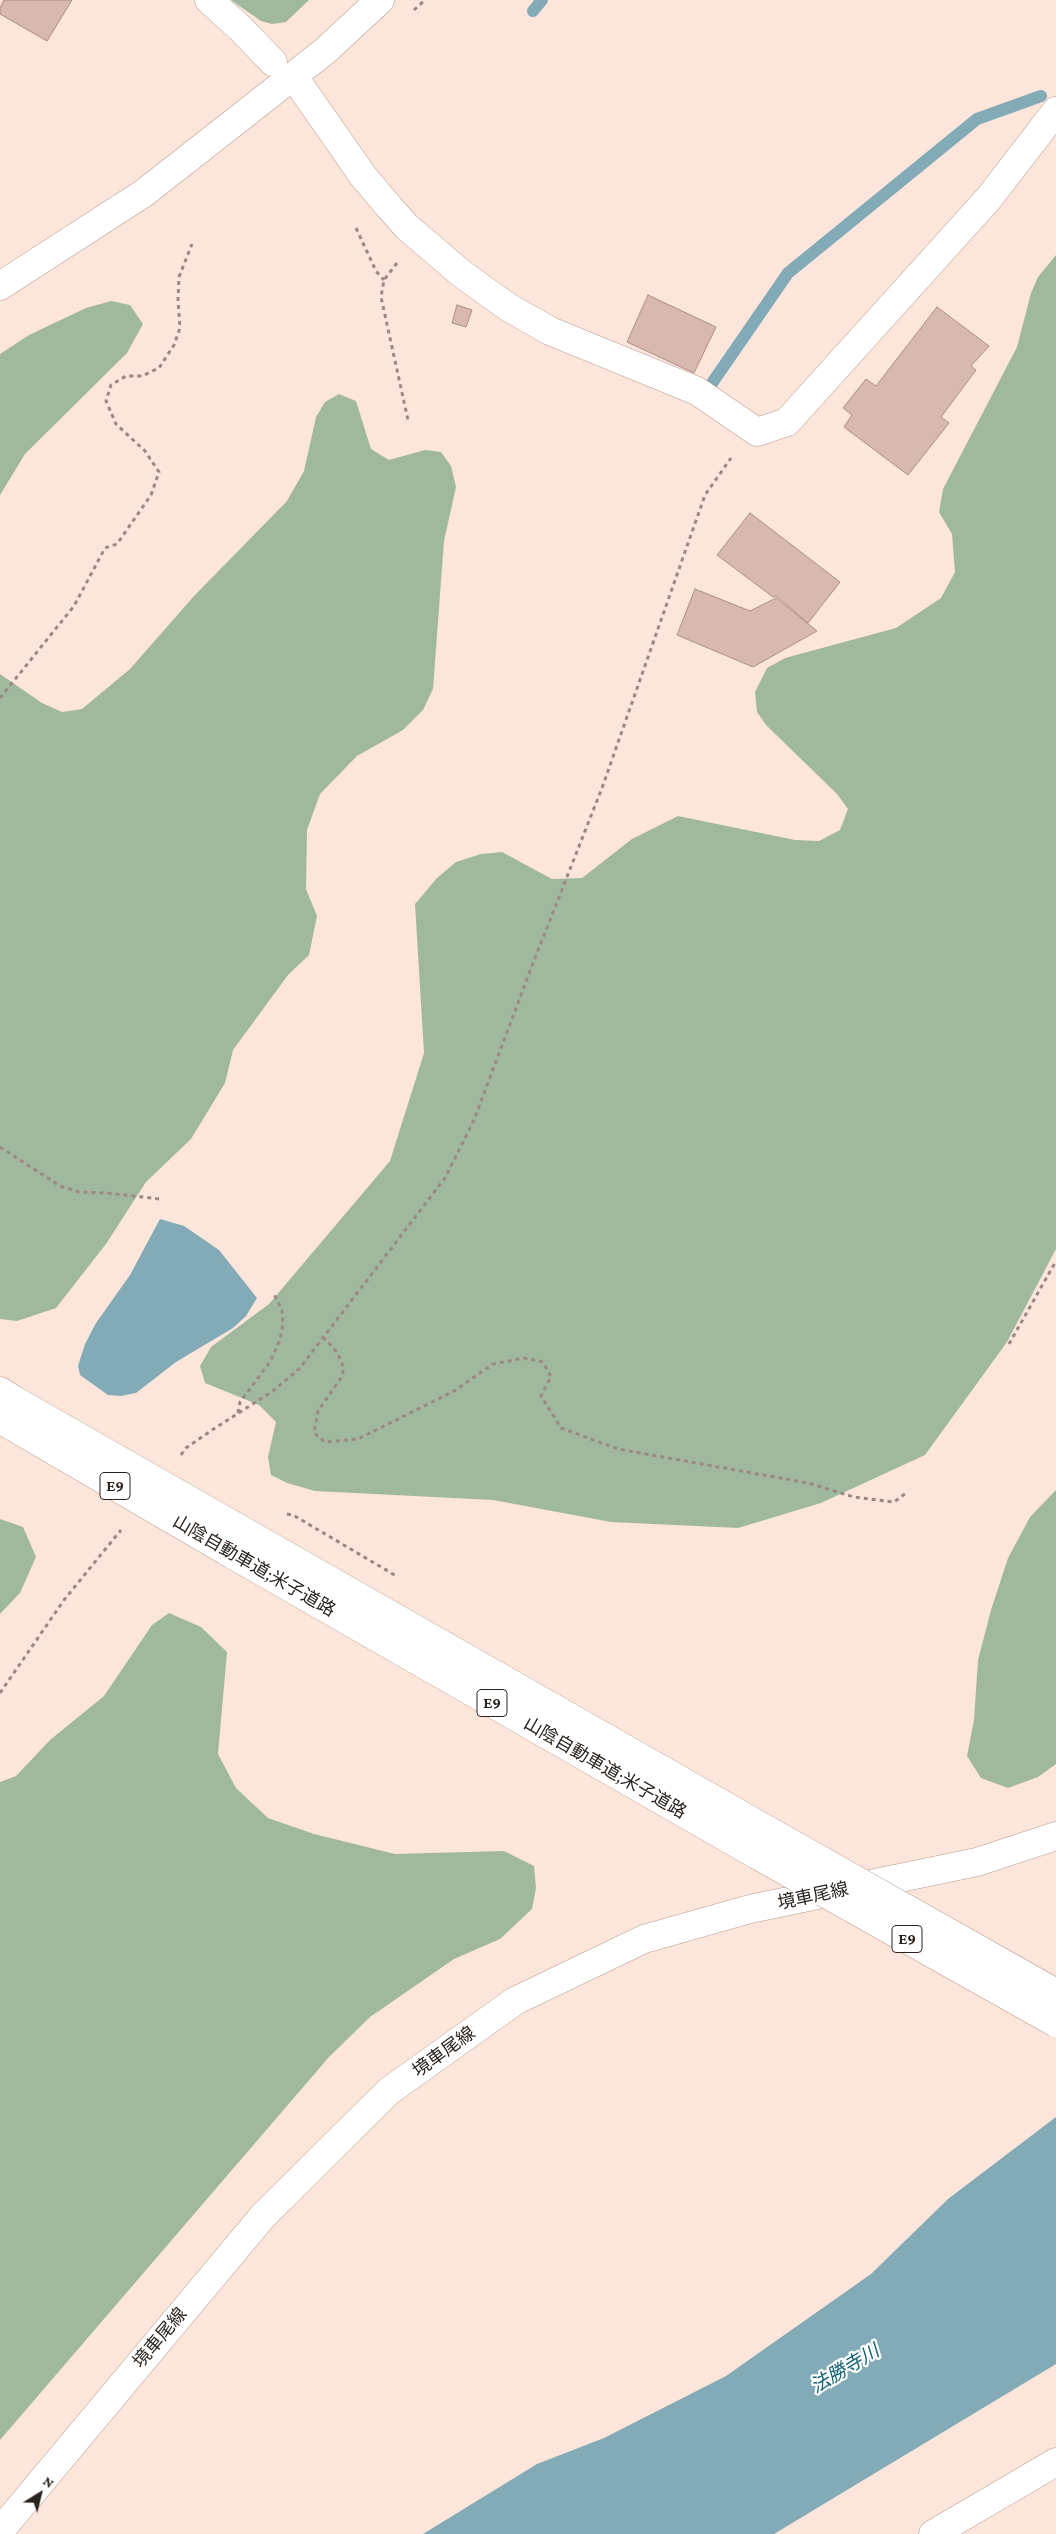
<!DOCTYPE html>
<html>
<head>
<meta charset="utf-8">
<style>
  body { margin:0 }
  #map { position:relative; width:1056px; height:2534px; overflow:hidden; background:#fce5da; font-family:"Crimson Pro",serif }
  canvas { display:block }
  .north { position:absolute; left:15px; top:2469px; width:50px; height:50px; -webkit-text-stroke:4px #fff; paint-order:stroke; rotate:36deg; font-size:14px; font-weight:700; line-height:20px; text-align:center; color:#2d231e }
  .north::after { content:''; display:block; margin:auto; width:18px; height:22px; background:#2d231e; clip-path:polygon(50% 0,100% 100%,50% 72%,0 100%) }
</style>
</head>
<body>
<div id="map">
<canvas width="1056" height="2534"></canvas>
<div class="north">N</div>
</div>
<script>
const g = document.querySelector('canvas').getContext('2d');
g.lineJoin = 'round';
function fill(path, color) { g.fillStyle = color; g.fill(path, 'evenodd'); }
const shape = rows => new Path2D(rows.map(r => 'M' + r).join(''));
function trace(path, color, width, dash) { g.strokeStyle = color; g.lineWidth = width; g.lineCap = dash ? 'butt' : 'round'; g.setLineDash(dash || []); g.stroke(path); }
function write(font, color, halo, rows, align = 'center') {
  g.font = font + ' "Crimson Pro","Noto Sans JP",serif'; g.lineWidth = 4.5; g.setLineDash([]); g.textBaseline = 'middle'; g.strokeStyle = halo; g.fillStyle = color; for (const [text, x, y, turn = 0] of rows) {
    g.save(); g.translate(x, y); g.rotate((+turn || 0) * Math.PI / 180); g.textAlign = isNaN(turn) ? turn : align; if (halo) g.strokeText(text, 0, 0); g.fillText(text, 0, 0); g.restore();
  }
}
fill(shape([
  [231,0,309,0,286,22,272,24,261,21],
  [1056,255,1056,1249,1007,1342,925,1455,821,1503,738,1528,611,1522,493,1500,315,1491,287,1483,271,1475,268,1457,276,1422,259,1405,205,1383,200,1366,211,1347,269,1304,390,1161,424,1053,415,904,437,878,456,862,481,854,502,852,552,879,582,878,632,839,678,816,795,840,819,841,840,830,848,809,837,794,766,725,757,712,755,692,767,668,785,658,896,628,941,598,955,572,952,534,939,512,943,489,1017,347,1031,293,1038,277],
  [111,301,130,305,143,324,127,353,25,454,0,495,0,354,29,335,86,308],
  [339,394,356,401,371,449,389,460,425,450,441,452,451,466,456,487,444,541,433,689,423,710,403,730,357,756,320,794,307,830,306,889,317,916,309,955,288,975,233,1050,225,1083,191,1139,146,1182,106,1244,56,1308,17,1321,0,1319,0,674,42,703,62,712,82,709,130,669,194,596,287,501,304,471,316,417,325,402],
  [1056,1490,1056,1764,1038,1777,1008,1788,981,1778,967,1756,974,1720,978,1660,991,1610,1008,1558,1030,1517],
  [0,1519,23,1527,36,1557,20,1593,0,1614],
  [169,1613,201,1627,227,1652,218,1754,236,1788,268,1818,314,1834,395,1854,504,1851,534,1866,536,1888,532,1909,500,1939,454,1959,370,2017,329,2057,0,2440,0,1782,16,1776,50,1740,104,1696,152,1625]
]), '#a0b99e');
fill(shape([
  [160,1219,184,1226,219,1250,257,1298,246,1316,233,1328,176,1362,136,1393,121,1396,108,1395,80,1375,78,1366,85,1344,96,1323,130,1275],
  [1056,2117,1056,2364,774,2534,423,2534,537,2464,604,2438,726,2376,871,2274,948,2199]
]), '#82aab7');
trace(shape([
  [533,11,542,0],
  [710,386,788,273,977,119,1041,96]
]), '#82aab7', 12);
const building = shape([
  [4,0,72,0,47,41,0,14,0,8,4,0],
  [648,295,716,327,694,373,627,342,648,295],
  [457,305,472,310,466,327,452,323,457,305],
  [937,307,989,346,971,366,976,370,941,417,949,423,908,475,844,427,852,415,843,408,866,379,876,386,937,307],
  [750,513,840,582,808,623,776,596,773,597,717,555,750,513],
  [695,589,750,611,776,598,817,631,753,667,677,635,695,589]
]);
fill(building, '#d7b9b0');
trace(building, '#ab8e86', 1);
const minor = shape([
  [209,0,239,27,273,62],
  [294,77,363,176,390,208,407,227,462,274,508,307,550,331,697,391,757,432,787,422,989,198,1056,111],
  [0,286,144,193,325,51,380,0],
  [933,2534,1056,2462]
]);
const major = shape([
  [0,2531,263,2216,389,2091,515,2001,644,1939,750,1909,977,1862,1056,1836]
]);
const highway = shape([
  [0,1391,16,1401],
  [240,1529,771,1832],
  [226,1551,757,1855]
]);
trace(minor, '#b69c8f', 29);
trace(major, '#b69c8f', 29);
trace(highway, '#b69c8f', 29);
trace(shape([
  [414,10,425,0],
  [356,228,376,271,384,280],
  [397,263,384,280,381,297,408,420],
  [0,698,74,606,105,548,117,544,151,495,159,472,145,451,116,424,106,401,111,385,126,376,142,376,159,368,174,345,180,328,178,300,179,277,192,244],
  [0,1147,60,1186,79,1192,107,1193,160,1199],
  [323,1337,337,1352,344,1368,341,1378,318,1411,314,1433,325,1442,358,1439,454,1391,493,1364,524,1358,543,1362,551,1377,541,1396,561,1428,618,1449,808,1483,854,1497,894,1502,906,1493],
  [1009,1344,1056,1261],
  [238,1413,240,1402,270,1362,280,1340,283,1324,282,1310,273,1292],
  [181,1455,186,1448,212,1430,273,1391,300,1368,445,1178,474,1120,533,963,602,788,705,495,731,458],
  [287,1514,293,1515,398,1577],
  [0,1693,64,1600,121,1530]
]), '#9a8981', 3, [4, 4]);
trace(minor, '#fff', 28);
trace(major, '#fff', 28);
trace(highway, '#fff', 28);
const highwayBridge = shape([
  [16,1401,240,1529],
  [3,1421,226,1551],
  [771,1832,1056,1993],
  [757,1855,1056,2023]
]);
trace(highwayBridge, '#b69c8f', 29, []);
trace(highwayBridge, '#fff', 28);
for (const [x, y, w] of [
  [115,1486,30],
  [492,1703,30],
  [907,1939,30]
]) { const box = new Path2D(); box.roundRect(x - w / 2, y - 13.5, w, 27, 4); g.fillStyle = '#fff'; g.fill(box); trace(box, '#2d231e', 1); }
write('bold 16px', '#2d231e', null, [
  ["E9",115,1486],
  ["E9",492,1703],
  ["E9",907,1939]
]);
write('18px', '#2d231e', '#fff', [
  ["山陰自動車道;米子道路",254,1566,30],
  ["山陰自動車道;米子道路",605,1768,30],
  ["境車尾線",813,1896,-12],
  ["境車尾線",444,2052,-36],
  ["境車尾線",160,2338,-50]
]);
write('italic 19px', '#136174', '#fff', [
  ["法勝寺川",845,2369,-31]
]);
</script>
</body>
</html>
